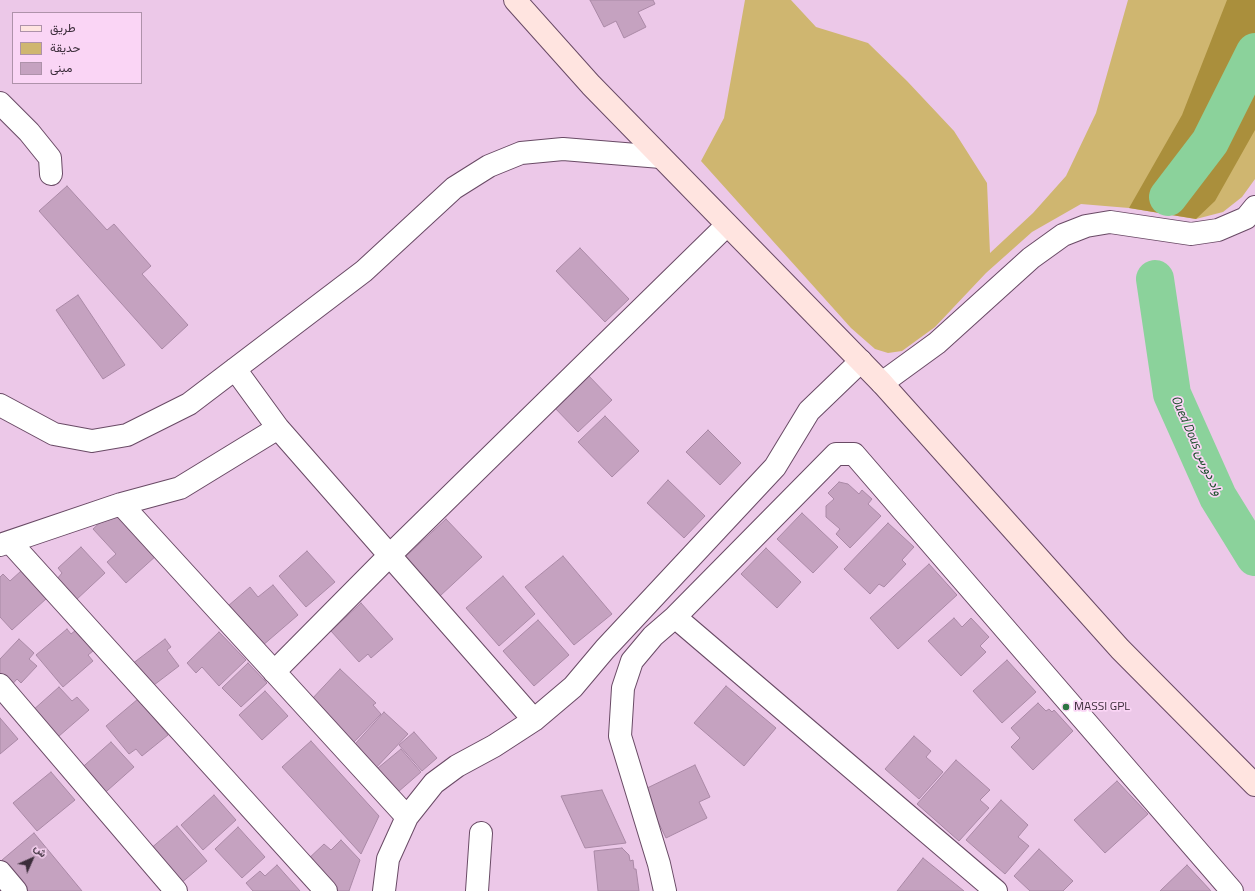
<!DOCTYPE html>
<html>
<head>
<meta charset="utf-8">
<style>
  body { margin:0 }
  #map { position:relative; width:1255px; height:891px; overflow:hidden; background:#ecc8e8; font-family:"Titillium Web",Vazirmatn,sans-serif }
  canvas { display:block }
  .legend { position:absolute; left:12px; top:12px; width:130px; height:72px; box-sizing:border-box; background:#fad5f5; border:1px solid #ae92aa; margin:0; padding:5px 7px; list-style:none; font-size:12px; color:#3b2d3a }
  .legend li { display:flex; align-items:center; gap:8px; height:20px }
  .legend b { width:20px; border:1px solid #ae92aa }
  .north { position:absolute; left:12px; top:839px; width:40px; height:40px; -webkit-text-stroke:3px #fad5f5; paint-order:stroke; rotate:45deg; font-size:11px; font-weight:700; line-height:16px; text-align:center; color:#3b2d3a }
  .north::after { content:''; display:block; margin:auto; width:14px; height:18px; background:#3b2d3a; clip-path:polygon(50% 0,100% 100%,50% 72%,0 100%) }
</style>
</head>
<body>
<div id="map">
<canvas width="1255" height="891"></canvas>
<ul class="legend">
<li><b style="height:5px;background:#ffe4e0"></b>طريق</li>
<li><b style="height:11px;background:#cfb670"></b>حديقة</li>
<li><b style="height:11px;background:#c5a2c0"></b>مبنى</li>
</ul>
<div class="north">ش</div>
</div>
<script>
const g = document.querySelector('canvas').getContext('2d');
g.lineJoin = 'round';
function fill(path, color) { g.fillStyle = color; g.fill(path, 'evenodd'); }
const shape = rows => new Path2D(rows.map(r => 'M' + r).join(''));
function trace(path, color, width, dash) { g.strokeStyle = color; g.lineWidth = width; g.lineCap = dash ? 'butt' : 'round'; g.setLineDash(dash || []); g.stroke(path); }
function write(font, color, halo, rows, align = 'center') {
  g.font = font + ' "Titillium Web",Vazirmatn,sans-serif'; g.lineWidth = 3.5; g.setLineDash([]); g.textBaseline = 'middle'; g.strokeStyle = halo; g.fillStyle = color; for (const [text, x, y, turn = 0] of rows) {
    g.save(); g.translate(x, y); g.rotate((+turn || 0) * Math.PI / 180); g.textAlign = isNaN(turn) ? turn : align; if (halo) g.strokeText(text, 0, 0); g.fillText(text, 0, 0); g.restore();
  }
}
fill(shape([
  [745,0,791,0,816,27,868,43,907,81,954,131,987,183,990,253,1033,213,1066,176,1096,113,1128,0,1255,0,1255,179,1242,197,1223,212,1196,219,1129,208,1081,204,1032,232,986,273,935,327,902,351,888,353,875,349,851,328,701,161,724,118]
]), '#cfb670');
fill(shape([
  [1227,0,1255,0,1255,130,1215,201,1196,219,1129,208,1182,115]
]), '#aa8f3c');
trace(shape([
  [1168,197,1210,142,1255,52],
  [1155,279,1172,394,1218,497,1255,557]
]), '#8bd29b', 38);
const building = shape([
  [590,0,653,0,655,4,638,12,646,27,624,38,616,21,604,27,590,0],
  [67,186,107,230,114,224,151,266,142,274,188,325,162,349,39,211,67,186],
  [580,248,629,299,605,322,556,271,580,248],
  [78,295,125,365,103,379,56,310,78,295],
  [587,374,612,400,578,432,553,406,587,374],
  [605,416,639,451,612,477,578,442,605,416],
  [708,430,741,463,720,485,686,452,708,430],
  [668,480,705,516,684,538,647,503,668,480],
  [839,482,848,484,859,494,862,490,872,499,868,504,881,516,850,548,836,534,840,529,826,517,826,506,834,499,828,493,839,482],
  [114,510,157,555,126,583,107,562,116,554,93,529,114,510],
  [802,513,838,547,813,573,777,539,802,513],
  [446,519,482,557,440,596,404,558,446,519],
  [888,523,914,547,902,560,906,564,884,587,879,584,870,594,844,569,888,523],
  [81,547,105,573,76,600,57,579,62,573,58,568,81,547],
  [766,548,801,582,777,608,741,574,766,548],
  [307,551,335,582,306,607,279,576,307,551],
  [563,556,612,614,574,645,525,587,563,556],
  [929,564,957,595,898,649,870,618,929,564],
  [21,571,47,598,12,630,0,617,0,577,3,574,10,581,21,571],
  [503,576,535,614,499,646,466,608,503,576],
  [273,585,298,615,262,646,228,606,250,587,258,597,273,585],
  [361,603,393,639,371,658,368,654,359,662,331,631,361,603],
  [954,618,962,627,971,618,989,637,980,646,986,652,961,676,928,641,954,618],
  [538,620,569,655,534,686,503,651,538,620],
  [67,629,71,634,76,630,93,651,88,655,93,661,63,687,36,655,67,629],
  [219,632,246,660,219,686,202,667,196,673,187,663,219,632],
  [19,639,34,653,29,659,37,666,21,683,17,679,8,689,0,681,0,659,19,639],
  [165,639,171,647,167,650,179,666,150,688,132,664,165,639],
  [1007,660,1036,692,1002,723,973,691,1007,660],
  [248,663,267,683,241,707,222,688,248,663],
  [340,669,376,703,373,705,381,714,354,742,311,700,340,669],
  [726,686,776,728,744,766,694,723,726,686],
  [59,687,72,701,77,697,89,710,51,743,32,711,59,687],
  [265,691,288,716,262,740,239,715,265,691],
  [138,699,168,735,142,756,136,749,129,754,106,726,138,699],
  [1038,703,1046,711,1049,709,1052,712,1054,710,1073,731,1033,770,1011,747,1020,738,1011,728,1038,703],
  [384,712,408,734,373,771,354,754,360,748,355,744,384,712],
  [0,718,18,739,0,754,0,718],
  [414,732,437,758,422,771,399,745,414,732],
  [914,736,931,751,926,757,943,772,919,799,885,769,914,736],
  [311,741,379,816,361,854,282,767,311,741],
  [111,742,134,767,99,798,77,772,111,742],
  [401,749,421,772,398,792,378,768,401,749],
  [956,760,990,790,980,800,989,808,959,841,917,804,956,760],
  [695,765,710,797,699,802,707,818,666,838,643,790,695,765],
  [51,772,75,800,37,831,13,803,51,772],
  [1117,781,1148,814,1105,853,1074,820,1117,781],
  [602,790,626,843,585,848,561,796,602,790],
  [214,795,236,820,203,850,181,825,214,795],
  [1001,800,1028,825,1018,837,1029,846,1005,874,966,840,1001,800],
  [177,826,207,861,180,884,149,850,177,826],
  [238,827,265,857,242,878,215,849,238,827],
  [34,833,82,891,28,891,2,860,34,833],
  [341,840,360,860,349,891,333,891,305,862,324,844,331,850,341,840],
  [622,848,629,855,630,861,633,860,634,869,636,869,639,891,598,891,594,851,622,848],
  [1039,849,1073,881,1063,891,1030,891,1014,876,1039,849],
  [923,858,964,891,897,891,923,858],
  [277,865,300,891,253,891,246,883,260,871,265,876,277,865],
  [1187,865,1211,891,1160,891,1187,865]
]);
fill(building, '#c5a2c0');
trace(building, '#aa89a6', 1);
const minor = shape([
  [0,103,29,132,50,158,51,174],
  [235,369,278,428,534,720],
  [0,405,54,434,92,441,127,435,189,404,364,271,454,188,489,166,521,153,563,149,661,157],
  [121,504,407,817],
  [10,542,326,891],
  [0,545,121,504,180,488,278,428],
  [675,617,996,891],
  [274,672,390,555,727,225],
  [0,685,176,891],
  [0,872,16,891],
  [384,891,388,859,407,817,434,783,457,766,494,746,534,720,573,687,605,649,775,467,809,411,861,361],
  [477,891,481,833],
  [665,891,659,864,620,736,623,688,632,661,653,636,675,617,836,454,854,454,1232,891]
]);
const tertiary = shape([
  [882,383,937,343,1031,258,1063,235,1086,226,1110,222,1191,234,1218,230,1246,218,1255,207]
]);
const secondary = shape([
  [515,0,591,85,882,383,1120,649,1255,785]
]);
trace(minor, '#694a65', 24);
trace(tertiary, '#694a65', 24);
trace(secondary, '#694a65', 24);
trace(minor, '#fff', 22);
trace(tertiary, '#fff', 22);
trace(secondary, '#ffe4e0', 22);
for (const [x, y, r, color] of [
  [1066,707,4,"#2c7542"]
]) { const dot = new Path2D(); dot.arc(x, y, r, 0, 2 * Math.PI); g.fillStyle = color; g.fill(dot); trace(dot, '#fad5f5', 1.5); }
write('12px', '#3b2d3a', '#fad5f5', [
  ["MASSI GPL",1074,707]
], 'left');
write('italic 13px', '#194d29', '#fad5f5', [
  ["Oued Dous واد دورس",1196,446,66]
]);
</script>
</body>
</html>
